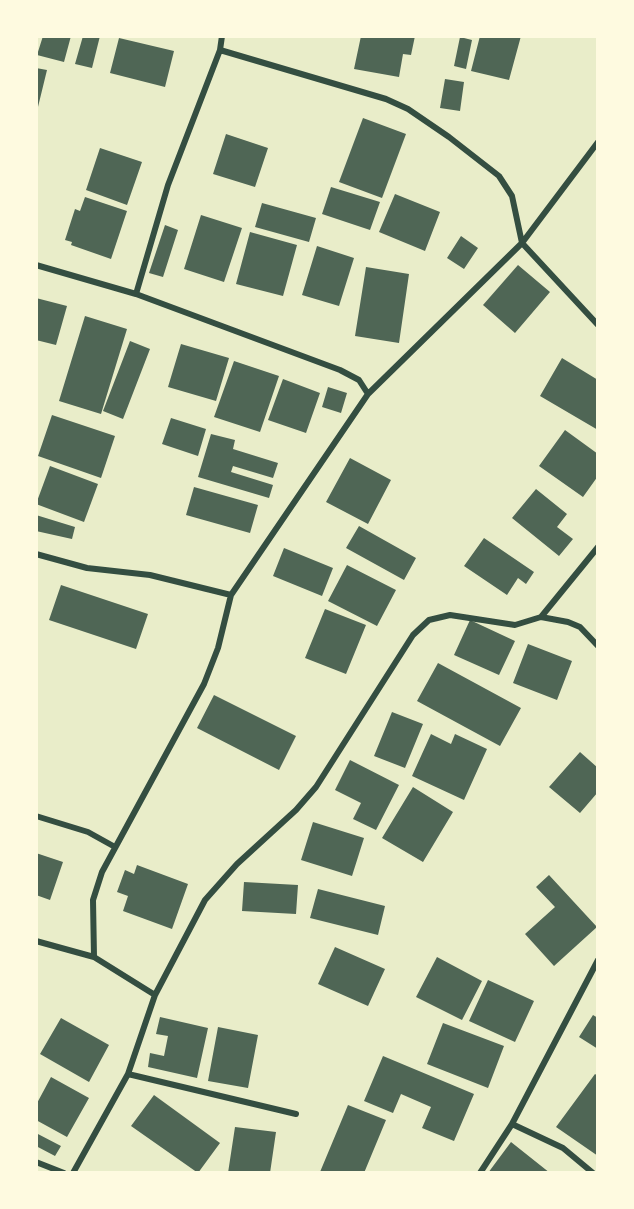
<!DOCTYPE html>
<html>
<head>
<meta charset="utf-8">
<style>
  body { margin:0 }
  #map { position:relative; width:634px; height:1209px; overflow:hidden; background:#e9edc9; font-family:"Libre Baskerville",serif }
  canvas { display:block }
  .frame { position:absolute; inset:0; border:38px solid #fefae0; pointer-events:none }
</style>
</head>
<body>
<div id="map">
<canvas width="634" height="1209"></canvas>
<div class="frame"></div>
</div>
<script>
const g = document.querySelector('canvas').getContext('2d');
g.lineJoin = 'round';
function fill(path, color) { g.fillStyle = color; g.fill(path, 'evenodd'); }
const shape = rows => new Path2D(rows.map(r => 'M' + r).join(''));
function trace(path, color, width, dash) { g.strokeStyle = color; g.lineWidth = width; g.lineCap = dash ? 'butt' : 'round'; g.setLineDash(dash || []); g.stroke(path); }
fill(shape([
  [43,36,71,36,64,62,37,55],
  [83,36,100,36,92,68,75,64],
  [361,36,415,36,411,55,403,54,399,77,354,69],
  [480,36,521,36,509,80,471,71],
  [460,37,472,40,466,69,454,66],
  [119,38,174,51,165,87,110,73],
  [36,68,47,70,37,111,36,111],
  [445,79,464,82,460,111,440,108],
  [363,118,406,134,382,198,339,182],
  [226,134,268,148,255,187,213,174],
  [100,148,142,162,127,205,86,190],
  [331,187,380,202,370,230,322,214],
  [395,194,440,212,425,251,379,232],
  [85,197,127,211,111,259,71,245,72,242,65,240,75,209,80,211],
  [262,203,316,218,309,242,255,227],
  [201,215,242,228,224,282,184,269],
  [165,225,178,230,163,277,149,273],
  [250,232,297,245,283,296,236,284],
  [461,236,478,248,464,269,447,258],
  [317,246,354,258,339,306,302,295],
  [518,265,550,292,515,333,483,305],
  [366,267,409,274,399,343,355,336],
  [36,298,67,306,56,345,36,340],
  [85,316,127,329,101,414,59,401],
  [130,341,150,349,123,419,103,411],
  [181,344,229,358,216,401,168,387],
  [562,358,598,380,598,430,540,396],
  [234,361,279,376,260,432,214,417],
  [283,379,320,393,306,433,268,420],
  [328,387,347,393,341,413,322,407],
  [52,415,115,436,101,478,38,456],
  [171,418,206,429,198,456,162,444],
  [565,430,598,454,598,476,583,497,539,466],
  [211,434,235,440,233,449,278,463,273,478,233,466,231,472,273,485,269,498,198,477],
  [350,458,391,480,368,524,326,502],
  [50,466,98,484,84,522,36,504],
  [194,487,258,505,250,533,186,515],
  [536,489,567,514,557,527,573,539,559,556,512,518],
  [36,515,75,527,72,539,36,531],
  [359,526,416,558,404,580,346,548],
  [484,538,534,572,526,584,518,578,507,595,464,566],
  [284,548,333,568,322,596,273,576],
  [347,565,396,590,377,626,328,601],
  [61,585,148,614,136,649,49,620],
  [325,609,366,625,346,674,305,658],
  [470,620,515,641,499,675,454,655],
  [528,644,572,661,557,700,513,683],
  [438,663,521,708,500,746,417,701],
  [214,695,296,736,279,770,197,728],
  [392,712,423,724,405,768,374,756],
  [431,734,451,744,455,734,487,749,464,800,412,776],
  [580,752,598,768,598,792,580,813,549,787],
  [350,760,399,785,376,830,353,819,361,803,335,790],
  [413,787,453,812,423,862,382,838],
  [313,822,364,838,352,876,301,860],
  [36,853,63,862,50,900,36,895],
  [137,865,188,884,172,929,123,911,128,896,117,892,125,870,134,874],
  [549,875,597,927,554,966,525,934,555,907,536,887],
  [244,882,298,885,296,914,242,911],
  [318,889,385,906,378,935,310,918],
  [335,947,385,969,368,1006,318,984],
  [437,957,482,981,462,1020,416,997],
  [488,980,534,1001,515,1042,469,1021],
  [593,1015,598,1018,598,1049,579,1037],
  [160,1017,208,1028,197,1078,148,1067,150,1053,164,1056,168,1036,156,1034],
  [61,1018,109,1045,89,1082,40,1054],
  [443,1023,504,1046,488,1088,427,1064],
  [218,1027,258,1035,248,1088,208,1081],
  [383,1056,474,1094,454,1141,422,1128,431,1107,401,1094,393,1113,364,1101],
  [595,1074,598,1076,598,1156,556,1127],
  [51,1077,89,1098,67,1137,36,1120,36,1105],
  [154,1095,220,1143,198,1173,131,1126],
  [348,1105,386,1120,364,1173,324,1173,320,1172],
  [235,1127,276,1132,270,1173,228,1173],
  [36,1133,61,1146,55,1156,36,1146],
  [511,1142,550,1173,488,1173]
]), '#4f6655');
trace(shape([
  [220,50,386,99,408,109,449,137,499,176,512,196,522,243,598,325],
  [36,265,136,294,340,370,359,380,368,394],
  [136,294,168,185,220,50,222,36],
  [36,554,87,568,150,575,231,595],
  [541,617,598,547],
  [36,816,88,832,115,847],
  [36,941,94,957,155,995],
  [94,957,93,900,102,872,204,684,218,648,231,595,368,394,522,243,598,142],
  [128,1074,296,1114],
  [512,1124,563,1148,593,1173],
  [36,1162,64,1173],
  [73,1173,128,1074,155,995,205,900,237,864,296,810,316,787,413,635,429,620,450,615,515,625,541,617,568,622,580,627,598,646],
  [480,1173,512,1124,598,960]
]), '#344e41', 6);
</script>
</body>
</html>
